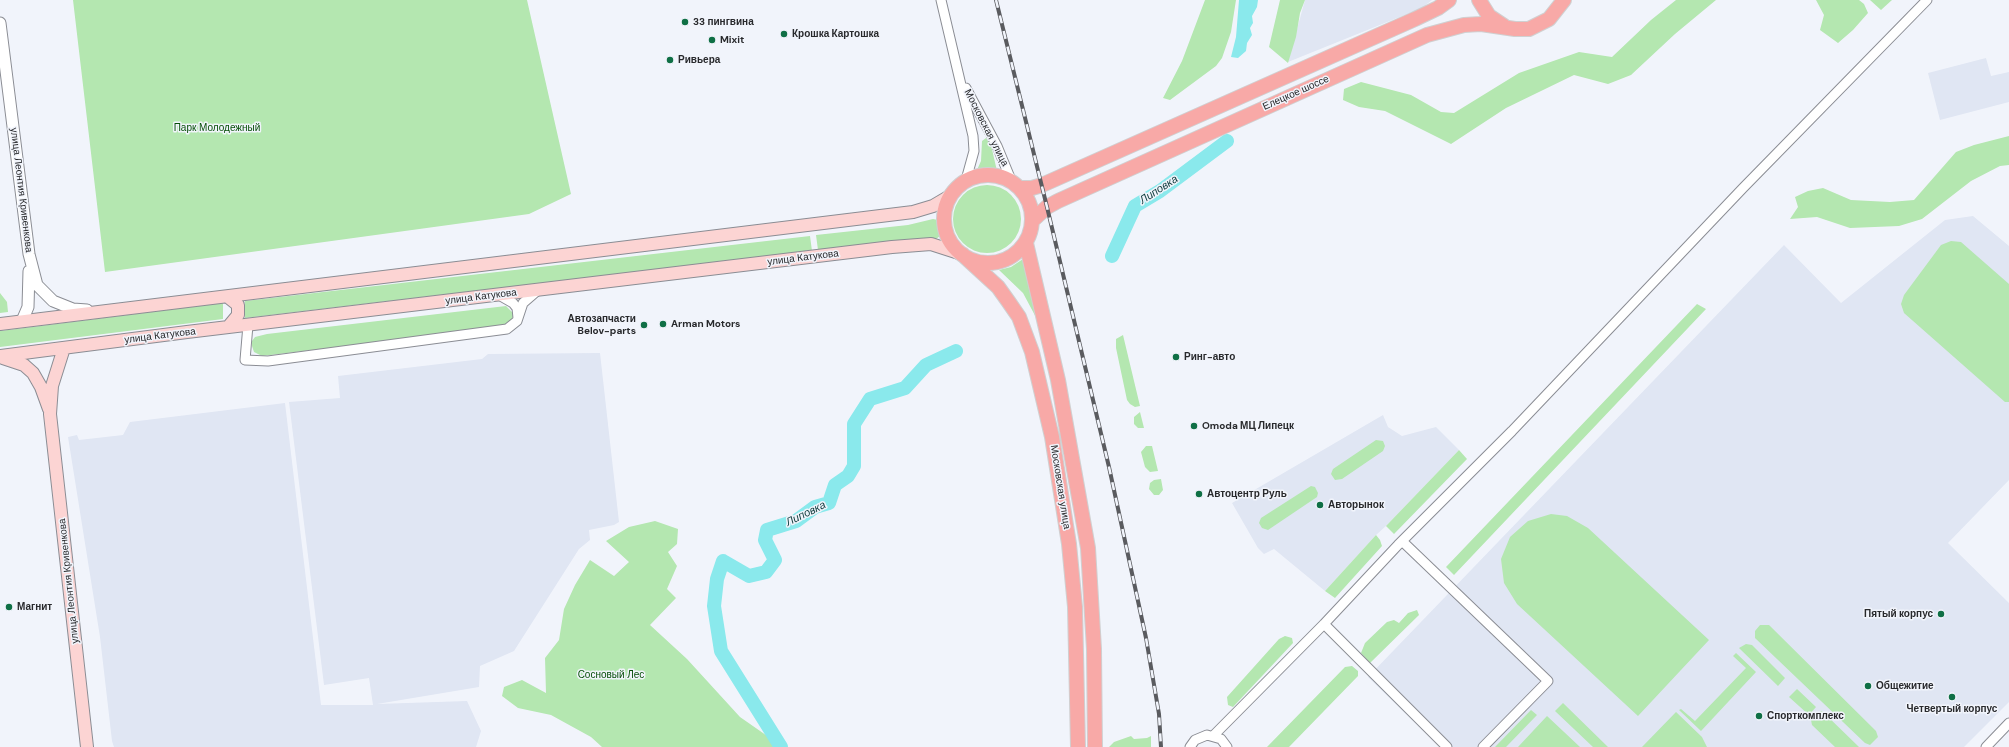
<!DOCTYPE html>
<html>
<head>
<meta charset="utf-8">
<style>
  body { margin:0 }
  canvas { display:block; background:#f1f4fb }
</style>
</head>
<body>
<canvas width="2009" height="747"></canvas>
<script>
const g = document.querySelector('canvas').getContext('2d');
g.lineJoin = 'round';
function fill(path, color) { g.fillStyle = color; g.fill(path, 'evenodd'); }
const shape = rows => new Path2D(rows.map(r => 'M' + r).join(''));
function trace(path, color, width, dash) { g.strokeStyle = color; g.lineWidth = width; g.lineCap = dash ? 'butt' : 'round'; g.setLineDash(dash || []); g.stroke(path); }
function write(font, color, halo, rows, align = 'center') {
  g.font = font + ' "DM Sans",sans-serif'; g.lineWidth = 3; g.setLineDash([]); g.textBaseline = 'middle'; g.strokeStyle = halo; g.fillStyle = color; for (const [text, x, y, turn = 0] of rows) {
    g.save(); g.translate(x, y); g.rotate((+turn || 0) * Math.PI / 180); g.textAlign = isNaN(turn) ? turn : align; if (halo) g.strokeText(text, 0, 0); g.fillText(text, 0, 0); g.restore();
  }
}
fill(shape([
  [1305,0,1432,0,1422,8,1288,62],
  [1986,58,1991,76,2009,72,2009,102,1940,120,1928,73],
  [1973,216,2009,246,2009,480,1948,543,2009,603,2009,702,1964,747,1440,747,1368,677,1784,245,1841,303,1945,220],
  [600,353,619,522,614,525,589,530,590,540,579,549,514,651,480,666,479,687,377,704,467,701,481,731,476,747,114,747,112,741,100,637,68,437,77,435,79,440,123,435,130,422,285,403,321,705,373,705,369,678,324,685,289,402,340,398,338,376,482,359,488,354],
  [1383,415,1388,427,1402,436,1436,427,1459,450,1386,526,1376,535,1325,591,1274,549,1264,554,1258,548,1232,503]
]), '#e0e6f3');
fill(shape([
  [73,0,527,0,571,194,529,214,105,272],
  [1205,0,1236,0,1231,32,1222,58,1216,66,1170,100,1163,98,1182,61],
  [1280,0,1305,0,1300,13,1296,37,1288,63,1269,47],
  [1676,0,1716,0,1675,34,1631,75,1608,84,1574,75,1506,108,1451,144,1385,111,1359,107,1343,100,1344,89,1361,82,1411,95,1441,112,1454,113,1519,73,1579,52,1612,57,1651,20],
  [1816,0,1859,0,1864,4,1868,13,1853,30,1838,43,1820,30,1824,15],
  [1870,0,1892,0,1881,10],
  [2009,136,2009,165,2000,166,1971,181,1922,219,1899,226,1850,228,1817,217,1790,219,1798,207,1795,197,1808,191,1823,188,1851,200,1890,202,1914,200,1956,152,1974,145],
  [986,138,991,145,997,171,976,172,981,161,982,141],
  '953 219a34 34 0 1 1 68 0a34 34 0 1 1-68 0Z',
  [933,219,938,220,940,236,936,239,919,239,818,250,816,235,908,225],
  [810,236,812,251,245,318,245,301],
  [1951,241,1961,242,2009,284,2009,402,2005,402,1904,313,1901,304,1904,295,1941,245],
  [1023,259,1039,323,1023,293,999,270,1011,267],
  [0,293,7,302,8,312,0,313],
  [223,303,223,319,0,347,0,331],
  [1697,304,1706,309,1454,575,1446,567],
  [506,306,512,312,513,316,512,321,505,327,262,356,254,352,252,346,252,341,255,337,267,334],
  [1123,335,1140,406,1135,407,1130,404,1127,400,1116,348,1116,339],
  [1140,412,1144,428,1138,428,1134,424,1134,417],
  [1376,440,1383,441,1385,446,1383,451,1342,479,1335,480,1331,474,1333,469],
  [1146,446,1152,446,1158,471,1150,472,1145,467,1141,452],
  [1459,450,1467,459,1394,534,1386,526],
  [1161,479,1163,490,1159,495,1154,495,1149,489,1150,483,1154,480],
  [1311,486,1315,487,1318,493,1317,497,1268,530,1262,528,1259,523,1261,518],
  [1551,514,1567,516,1588,528,1709,640,1638,716,1517,604,1504,583,1501,559,1510,537,1528,521],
  [655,521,678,529,677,544,668,552,677,566,667,589,676,598,650,625,687,659,740,717,783,747,602,747,591,737,551,715,518,708,502,696,504,687,522,680,546,693,545,658,559,640,564,609,575,585,590,560,614,576,629,562,606,541,629,527],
  [1376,535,1380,540,1382,546,1335,598,1325,591],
  [1417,610,1419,615,1370,663,1361,653,1365,643,1387,622,1394,620,1399,623,1408,613],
  [1760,625,1769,625,1876,731,1878,737,1870,745,1865,743,1755,638,1755,631],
  [1285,636,1292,638,1293,643,1233,707,1228,705,1227,697,1279,639],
  [1746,644,1752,645,1785,678,1778,686,1739,648],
  [1736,653,1756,672,1701,731,1679,710,1681,709,1695,721,1746,668,1733,656],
  [1352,666,1358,671,1358,676,1289,747,1267,747,1345,667],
  [1797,689,1816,707,1809,715,1789,697],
  [1563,703,1608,747,1593,747,1555,711],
  [1531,710,1537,715,1506,747,1495,747],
  [1821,711,1823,712,1859,747,1835,747,1812,725,1811,720],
  [1676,712,1702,737,1707,747,1642,747],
  [1547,716,1580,747,1518,747],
  [1131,736,1134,739,1147,738,1151,736,1151,747,1109,747,1114,742]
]), '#b4e7b0');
fill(shape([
  [1239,0,1258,0,1257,7,1252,16,1253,23,1250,28,1252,35,1247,43,1246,51,1238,58,1231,57,1236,37]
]), '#8ae9ec');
trace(shape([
  [1112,256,1135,206,1160,191,1227,141],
  [781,747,721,651,714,606,717,579,723,561,749,576,766,572,775,560,765,540,767,530,796,521,815,507,829,503,835,485,848,476,854,466,854,424,870,399,905,388,926,365,956,351]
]), '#8ae9ec', 14);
const minor = shape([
  [941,0,973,136,974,151,966,180],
  [966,88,997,146,1011,180],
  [499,295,513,303,517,308,518,318],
  [248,325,245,360,268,361,507,329,517,321,523,303,538,290],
  [1402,541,1548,681,1483,747],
  [1324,624,1447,747],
  [1214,735,1324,624,1398,545,1512,431,1743,188,1927,0],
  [1190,747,1195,740,1207,735,1221,739,1227,747],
  [1986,747,2009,723]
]);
const tertiary = shape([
  [0,23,29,254,37,285,53,301,73,309,87,310],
  [22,321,28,307,29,271]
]);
const secondary = shape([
  [0,324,913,212,933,206,950,196],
  [228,327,238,315,238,305,228,297],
  [64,348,52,386,50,414,87,747],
  [0,356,187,332,892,247,931,244,962,254],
  [3,358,24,365,33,373,41,387,49,409]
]);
const primary = shape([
  [1479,0,1489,16,1504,26],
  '944 219a44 44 0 1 1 88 0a44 44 0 1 1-88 0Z',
  [1020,188,1032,188,1042,185,1415,19,1438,8,1449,0],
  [1033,220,1047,207,1058,201,1427,35,1464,25,1481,24,1515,29,1529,29,1549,19,1564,0],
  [1026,243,1058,380,1088,548,1094,649,1095,747],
  [962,254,998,287,1008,301,1019,317,1032,352,1052,437,1069,544,1075,607,1078,747]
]);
trace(minor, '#8b8d94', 11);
trace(tertiary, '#8b8d94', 13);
trace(secondary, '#8b8d94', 14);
trace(primary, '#d0d0d1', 16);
trace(minor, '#fff', 9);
trace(tertiary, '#fff', 11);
trace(secondary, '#fcd4d3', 12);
trace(primary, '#f8a9a7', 14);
const rail = shape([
  [996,0,1047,207,1109,467,1146,638,1159,714,1161,747]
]);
trace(rail, '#5a5b5f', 4);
trace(rail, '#f1f4fb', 2.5, [8]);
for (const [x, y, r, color] of [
  [685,22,4,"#0f6f45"],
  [784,34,4,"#0f6f45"],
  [712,40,4,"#0f6f45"],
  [670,60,4,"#0f6f45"],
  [663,324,4,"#0f6f45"],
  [644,325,4,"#0f6f45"],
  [1176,357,4,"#0f6f45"],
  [1194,426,4,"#0f6f45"],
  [1199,494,4,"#0f6f45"],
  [1320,505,4,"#0f6f45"],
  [9,607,4,"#0f6f45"],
  [1941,614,4,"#0f6f45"],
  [1868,686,4,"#0f6f45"],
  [1952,697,4,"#0f6f45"],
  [1759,716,4,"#0f6f45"]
]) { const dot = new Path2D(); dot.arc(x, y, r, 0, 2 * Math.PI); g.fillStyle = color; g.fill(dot); trace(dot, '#f1f4fb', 1.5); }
write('bold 10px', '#28292c', '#f1f4fb', [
  ["33 пингвина",693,22],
  ["Крошка Картошка",792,34],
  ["Mixit",720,40],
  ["Ривьера",678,60],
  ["Автозапчасти",636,319,"right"],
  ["Belov-parts",636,331,"right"],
  ["Arman Motors",671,324],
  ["Ринг-авто",1184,357],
  ["Omoda МЦ Липецк",1202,426],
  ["Автоцентр Руль",1207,494],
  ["Авторынок",1328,505],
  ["Магнит",17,607],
  ["Пятый корпус",1933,614,"right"],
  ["Общежитие",1876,686],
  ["Четвертый корпус",1952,709,"center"],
  ["Спорткомплекс",1767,716]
], 'left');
write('10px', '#28292c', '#f1f4fb', [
  ["Елецкое шоссе",1296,93,-24],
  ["Московская улица",986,128,63],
  ["улица Леонтия Кривенкова",21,190,83],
  ["улица Катукова",803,258,-7],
  ["улица Катукова",481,297,-7],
  ["улица Катукова",160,336,-7],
  ["Московская улица",1060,487,81],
  ["улица Леонтия Кривенкова",69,581,-96]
]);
write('10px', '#054e07', '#f1f4fb', [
  ["Парк Молодежный",217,128],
  ["Сосновый Лес",611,675]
]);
write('italic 11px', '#0e3c3d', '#f1f4fb', [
  ["Липовка",1159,190,-33],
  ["Липовка",806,514,-26]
]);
</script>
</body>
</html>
